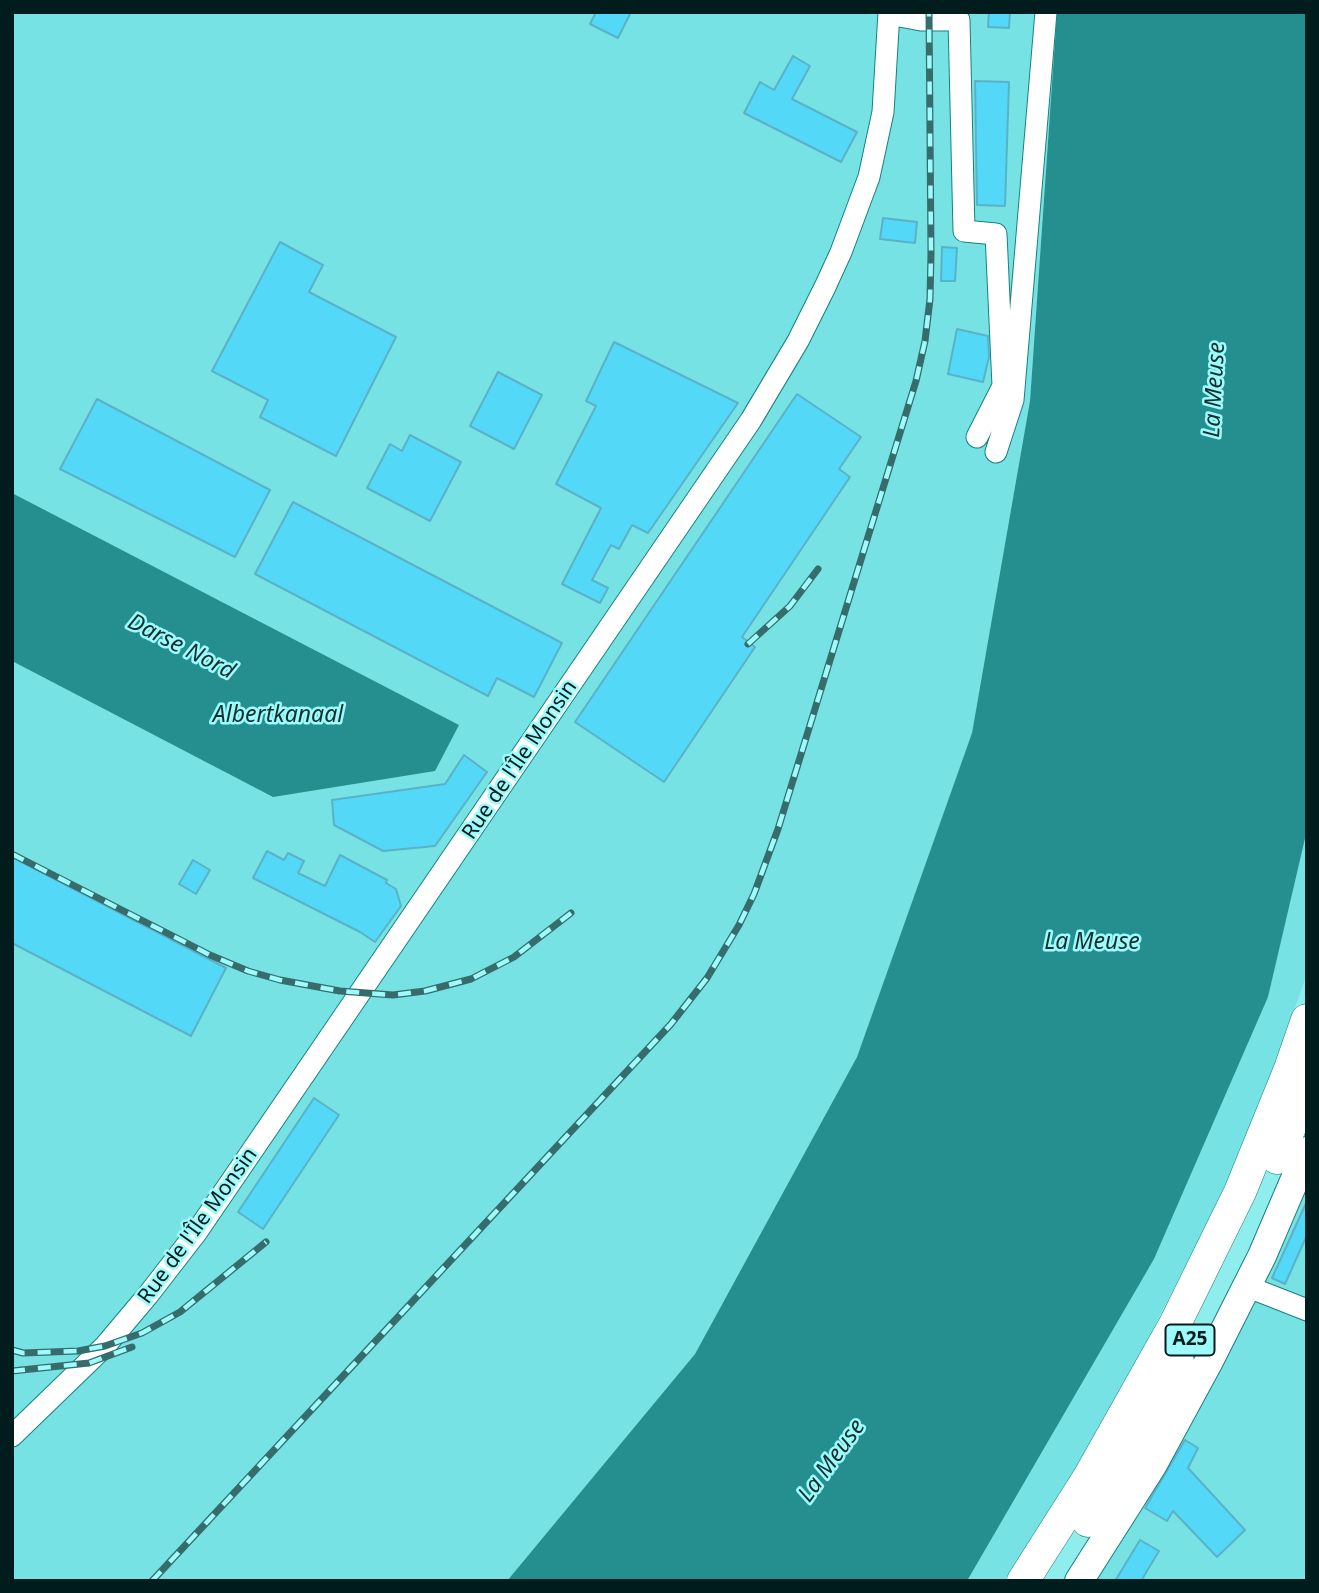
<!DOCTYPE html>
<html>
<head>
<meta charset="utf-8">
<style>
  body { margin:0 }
  #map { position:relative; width:1319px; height:1593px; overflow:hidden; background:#90edee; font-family:"Noto Sans",sans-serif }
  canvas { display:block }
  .frame { position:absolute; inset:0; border:14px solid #001c1c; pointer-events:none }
</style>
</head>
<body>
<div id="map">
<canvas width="1319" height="1593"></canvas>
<div class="frame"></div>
</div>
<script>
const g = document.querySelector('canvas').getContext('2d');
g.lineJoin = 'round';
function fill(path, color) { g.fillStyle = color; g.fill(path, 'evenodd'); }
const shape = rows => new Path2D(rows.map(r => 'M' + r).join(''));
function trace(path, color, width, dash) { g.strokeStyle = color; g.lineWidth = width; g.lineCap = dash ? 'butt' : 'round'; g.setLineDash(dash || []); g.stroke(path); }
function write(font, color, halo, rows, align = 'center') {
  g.font = font + ' "Noto Sans",sans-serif'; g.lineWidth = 5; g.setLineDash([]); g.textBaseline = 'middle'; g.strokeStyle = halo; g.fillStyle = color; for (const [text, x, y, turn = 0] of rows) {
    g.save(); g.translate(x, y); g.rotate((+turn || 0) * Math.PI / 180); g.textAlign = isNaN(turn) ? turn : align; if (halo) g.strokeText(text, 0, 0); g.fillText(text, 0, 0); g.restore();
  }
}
fill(shape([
  [12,12,1057,12,1030,401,972,733,857,1057,695,1354,507,1581,12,1581,12,661,273,797,459,725,12,493],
  [1307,830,1307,974,1257,1113,1221,1196,1119,1395,1062,1494,1004,1581,967,1581,1154,1259,1268,997],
  [1307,1175,1307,1581,1091,1581,1251,1312]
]), '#77e2e3');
fill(shape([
  [1057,12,1307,12,1307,830,1268,997,1154,1259,967,1581,507,1581,695,1354,857,1057,972,733,1030,401],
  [12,493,459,725,435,771,273,797,12,661]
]), '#258e8f');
const building = shape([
  [596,12,631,12,618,38,590,24,596,12],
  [989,12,1010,12,1009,28,988,27,989,12],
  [793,56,810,66,792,99,857,132,841,162,744,113,760,82,774,90,793,56],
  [975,81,1009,82,1005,206,977,205,975,81],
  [883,218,917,222,915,243,880,239,883,218],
  [280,242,323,265,309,292,396,337,336,456,260,417,268,400,212,371,280,242],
  [942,247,957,248,955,281,941,281,942,247],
  [957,329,988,336,989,357,983,382,948,374,957,329],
  [614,342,738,403,648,533,632,525,619,549,611,545,592,580,608,588,600,603,562,584,601,508,556,484,596,406,586,401,614,342],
  [498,372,542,395,514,449,470,426,498,372],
  [797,394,861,437,839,469,850,477,742,637,755,647,664,782,575,722,797,394],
  [97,399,270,490,235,557,60,469,97,399],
  [410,435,461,462,430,521,367,488,390,444,402,451,410,435],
  [293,502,562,643,534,697,497,678,488,696,255,574,293,502],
  [464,755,487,772,435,846,383,851,334,825,332,800,445,784,464,755],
  [267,851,284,860,288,853,304,861,298,873,325,886,340,855,387,880,386,883,396,889,401,906,375,942,360,932,253,878,267,851],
  [12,857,226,968,191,1036,12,943,12,857],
  [193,860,210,870,196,894,179,884,193,860],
  [314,1098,339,1115,263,1229,238,1212,314,1098],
  [1307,1201,1307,1235,1285,1284,1272,1278,1307,1201],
  [1185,1440,1198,1448,1188,1468,1245,1530,1217,1557,1173,1511,1167,1521,1145,1508,1185,1440],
  [1140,1540,1159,1551,1141,1581,1115,1581,1140,1540]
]);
fill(building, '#54d8f7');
trace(building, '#5bb2c8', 2);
const minor = shape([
  [889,14,921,20,959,20,964,231,996,234,1003,386,977,437],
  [996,452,1013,400,1046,12],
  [1246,1286,1307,1310],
  [12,1436,105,1346,148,1295,196,1233,751,420,798,341,825,287,841,252,869,177,883,112,889,12]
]);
const major = shape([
  [1079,1581,1152,1466,1209,1361,1262,1256,1307,1151]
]);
const highway = shape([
  [1277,1158,1307,1087],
  [1088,1521,1124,1463,1178,1362],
  [1023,1581,1089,1477,1175,1324,1240,1192,1290,1069,1307,1020]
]);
trace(minor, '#158183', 23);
trace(major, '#158183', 30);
trace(highway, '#158183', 33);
trace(minor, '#fff', 21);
trace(major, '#fff', 28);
trace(highway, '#fff', 32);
const rail = shape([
  [748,644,790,606,818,569],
  [12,854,210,955,248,971,280,980,340,991,393,995,425,991,471,979,514,957,571,913],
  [12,1350,23,1353,78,1351,105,1346,142,1333,180,1312,266,1242],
  [12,1371,89,1363,132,1347],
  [152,1581,671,1024,707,978,739,925,754,894,778,829,916,381,925,341,930,299,931,253,929,12]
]);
trace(rail, '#376c6d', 7);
trace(rail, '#9dfbfb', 4.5, [13]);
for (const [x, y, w] of [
  [1190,1340,49]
]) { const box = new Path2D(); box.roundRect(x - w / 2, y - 15.5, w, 31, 5); g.fillStyle = '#9dfbfb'; g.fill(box); trace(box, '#001c1c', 2); }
write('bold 19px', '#001c1c', null, [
  ["A25",1190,1340]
]);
write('21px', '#001c1c', '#9dfbfb', [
  ["Rue de l'Île Monsin",520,760,-56],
  ["Rue de l'Île Monsin",198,1226,-54]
]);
write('italic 23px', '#123031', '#9dfbfb', [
  ["La Meuse",1215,390,-87],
  ["Darse Nord",181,647,27],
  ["Albertkanaal",278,715],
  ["La Meuse",1092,942],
  ["La Meuse",832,1461,-54]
]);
</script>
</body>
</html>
